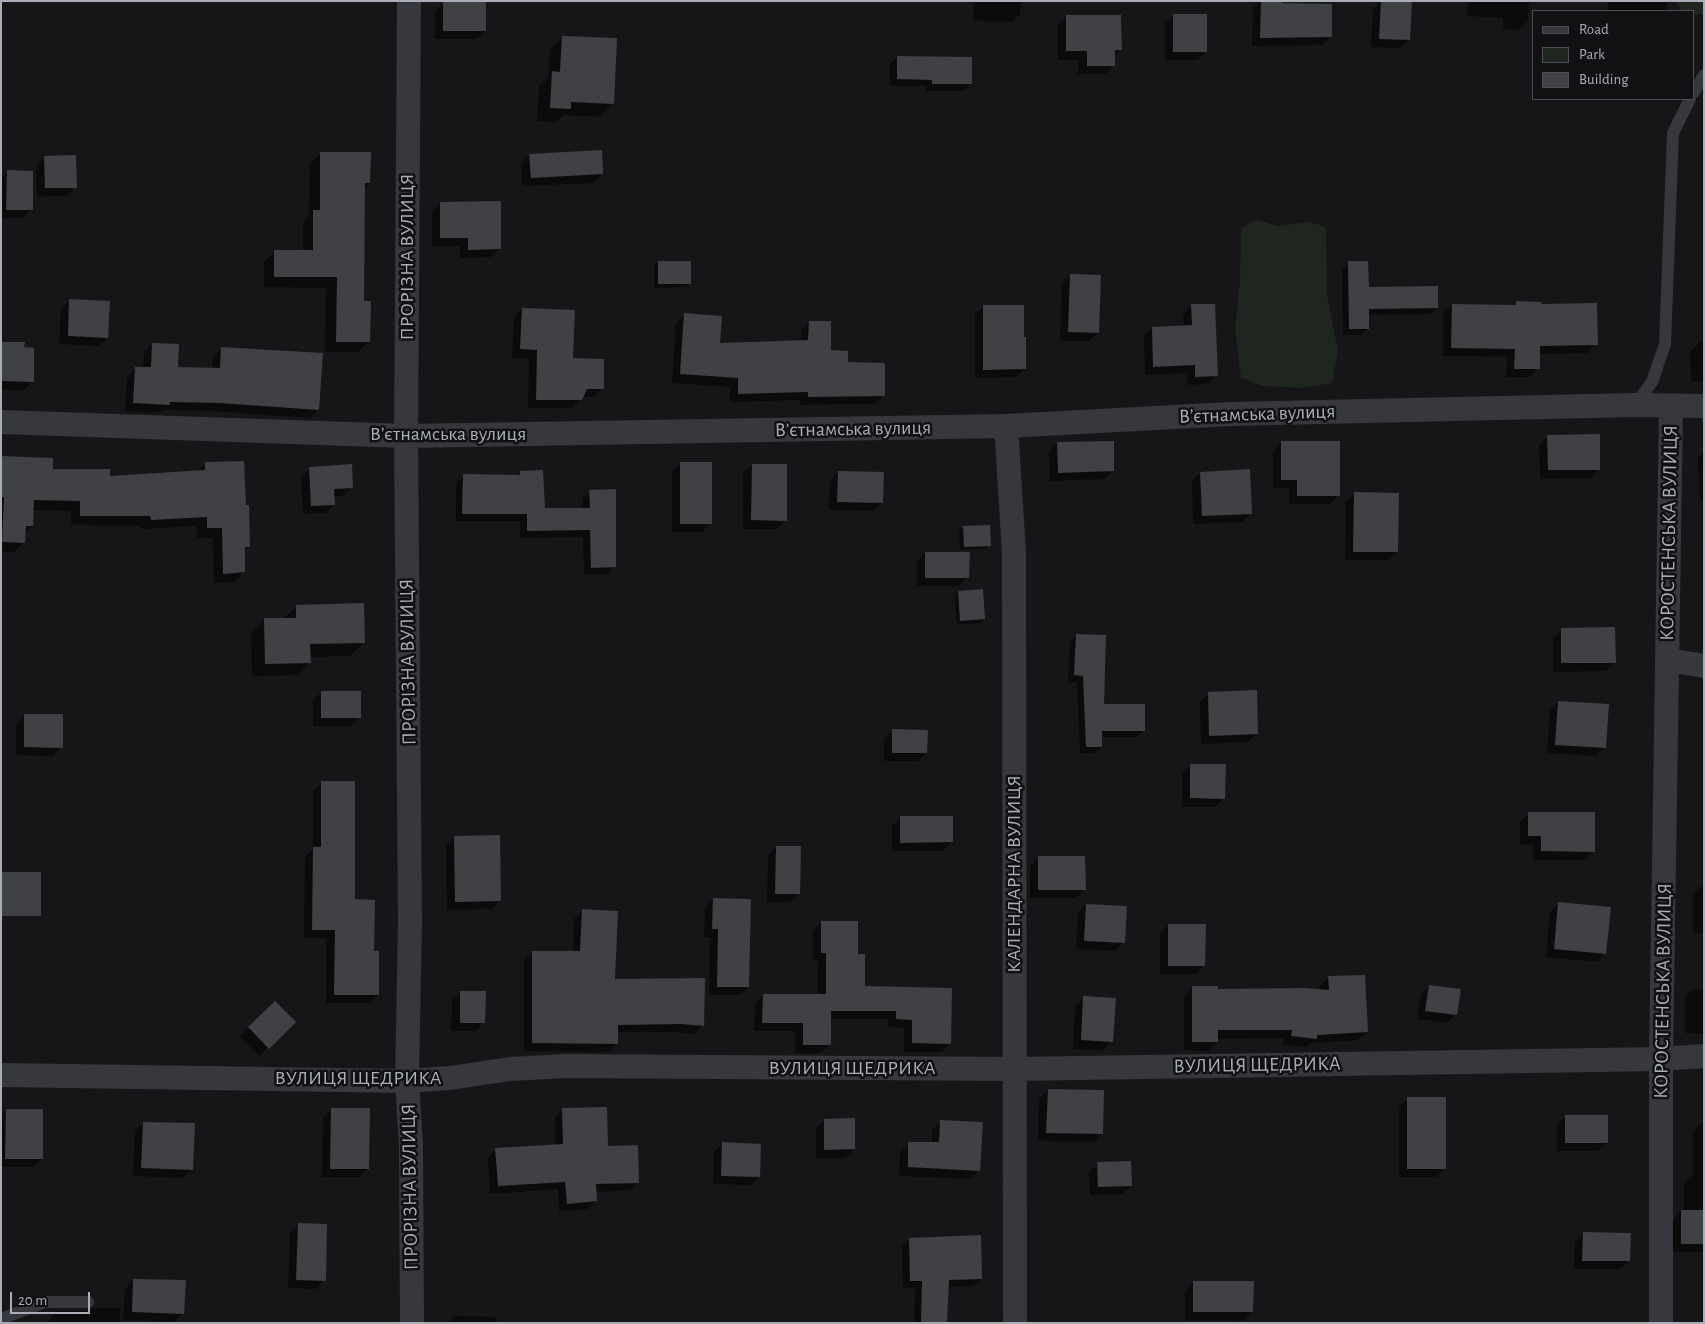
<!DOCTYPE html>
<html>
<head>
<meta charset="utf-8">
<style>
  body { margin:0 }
  #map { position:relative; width:1705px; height:1324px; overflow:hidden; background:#161618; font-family:"Alegreya Sans",sans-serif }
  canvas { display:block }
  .frame { position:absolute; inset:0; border:2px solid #a8adb8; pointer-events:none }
  .legend { position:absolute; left:1532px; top:10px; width:162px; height:90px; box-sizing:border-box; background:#111113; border:1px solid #4d4f55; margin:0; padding:6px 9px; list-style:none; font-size:15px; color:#a8adb8 }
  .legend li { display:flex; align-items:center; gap:10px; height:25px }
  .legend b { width:25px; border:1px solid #4d4f55 }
  .scale { position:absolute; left:10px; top:1292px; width:80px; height:22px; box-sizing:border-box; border:2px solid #a8adb8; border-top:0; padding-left:6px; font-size:15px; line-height:18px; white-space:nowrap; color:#a8adb8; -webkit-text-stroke:4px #111113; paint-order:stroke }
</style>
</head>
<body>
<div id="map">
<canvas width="1705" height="1324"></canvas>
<div class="frame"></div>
<ul class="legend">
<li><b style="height:6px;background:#37383d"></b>Road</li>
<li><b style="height:14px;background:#1e261f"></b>Park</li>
<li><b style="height:14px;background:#404145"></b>Building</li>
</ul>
<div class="scale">20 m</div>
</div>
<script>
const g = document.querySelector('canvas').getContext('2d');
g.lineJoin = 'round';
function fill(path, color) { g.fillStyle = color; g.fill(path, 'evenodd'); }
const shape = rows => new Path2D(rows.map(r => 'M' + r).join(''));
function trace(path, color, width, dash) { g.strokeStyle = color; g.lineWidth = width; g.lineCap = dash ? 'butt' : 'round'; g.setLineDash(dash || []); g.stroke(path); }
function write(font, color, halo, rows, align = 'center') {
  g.font = font + ' "Alegreya Sans",sans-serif'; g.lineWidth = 5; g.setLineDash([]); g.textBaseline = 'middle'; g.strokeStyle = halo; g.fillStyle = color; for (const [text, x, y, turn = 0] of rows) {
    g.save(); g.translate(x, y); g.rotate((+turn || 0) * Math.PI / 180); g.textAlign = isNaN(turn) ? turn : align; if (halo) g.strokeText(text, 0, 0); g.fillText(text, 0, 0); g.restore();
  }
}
fill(shape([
  [1677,1,1704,1,1704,13,1695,16,1694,11,1680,10],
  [1257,220,1278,226,1310,222,1326,227,1327,295,1338,351,1332,383,1304,388,1263,386,1241,378,1235,329,1240,281,1241,228]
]), '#1e261f');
fill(shape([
  [974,1,1021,1,1020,14,1012,22,973,21],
  [1260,1,1281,1,1281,5,1330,37,1322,45,1252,46,1253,8],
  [1381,1,1409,40,1400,48,1371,47,1373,10],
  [1468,1,1529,1,1528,21,1519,30,1503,29,1503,18,1467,16],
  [1608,1,1667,1,1666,11,1608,11],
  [444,3,485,31,477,39,435,39,435,12],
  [1174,16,1206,52,1197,60,1165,60,1165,24],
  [1066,17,1120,50,1114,56,1114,65,1106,74,1078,74,1078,60,1058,60,1058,25],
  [563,37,612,104,599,117,563,115,556,122,537,121,539,86,548,77,550,50],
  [897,57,970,84,963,91,926,91,926,86,890,86,890,64],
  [321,153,369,183,364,188,363,302,369,341,358,352,325,352,326,288,264,287,264,262,275,251,303,252,303,222,309,215,310,164],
  [530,155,602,174,593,183,522,186,521,163],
  [45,157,75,187,67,196,37,197,36,166],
  [8,172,31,210,23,218,1,218,1,178],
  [440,203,500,249,491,257,460,258,460,246,432,246,432,212],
  [658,262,690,283,686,287,654,288,654,266],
  [1349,262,1367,288,1437,308,1430,314,1368,315,1368,328,1361,335,1343,335,1342,269],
  [1071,275,1098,333,1089,341,1060,341,1062,284],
  [70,300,107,338,98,346,59,344,61,309],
  [1517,303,1540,306,1596,344,1588,353,1539,354,1538,368,1530,377,1506,377,1507,357,1443,356,1443,314,1452,305,1513,306],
  [983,306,1025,369,1016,377,975,378,975,315],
  [1192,306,1216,375,1208,384,1187,385,1187,373,1145,375,1144,336,1152,328,1184,326,1183,314],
  [522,309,571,359,602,388,594,397,582,397,572,408,528,408,529,358,512,358,514,318],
  [685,314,719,344,801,342,801,331,809,322,829,352,847,363,884,395,875,404,799,405,800,400,730,402,730,387,672,383,676,323],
  [1701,341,1704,341,1704,381,1691,382,1690,352],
  [1,343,23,349,33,381,24,390,1,390],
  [152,344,177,369,212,369,213,357,222,348,318,410,310,418,211,411,163,410,160,413,125,411,127,377,136,368,143,368,144,352],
  [1548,436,1599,469,1591,478,1540,479,1539,445],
  [1282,442,1339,495,1330,504,1289,504,1289,488,1273,488,1273,451],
  [1058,443,1113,471,1104,479,1050,481,1049,452],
  [1704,451,1704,501,1700,501,1698,457],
  [1,458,52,470,109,478,197,472,206,463,244,506,249,546,244,552,244,572,234,582,214,583,213,538,197,538,197,526,141,529,141,526,71,525,71,511,33,510,32,526,25,533,24,542,14,552,1,552],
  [680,463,711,523,702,532,672,532,672,472],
  [752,465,786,520,777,529,743,529,743,473],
  [310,468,352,487,343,496,333,496,334,505,325,513,303,514,301,477],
  [838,472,882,502,873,511,829,510,830,481],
  [520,473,544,509,583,509,582,499,590,491,615,566,608,574,584,574,583,537,520,538,520,521,456,521,456,483,464,476,516,476],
  [1200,473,1250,514,1242,522,1193,524,1192,481],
  [1354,494,1397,552,1388,560,1345,560,1346,502],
  [963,527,989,545,985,549,960,550,959,531],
  [925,553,968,577,959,586,917,586,917,562],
  [959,592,984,619,980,623,957,624,955,596],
  [297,606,364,643,350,656,310,657,310,662,297,675,252,676,251,633,264,620,283,619],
  [1562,629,1614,663,1606,671,1553,672,1553,638],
  [1076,635,1102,705,1144,730,1137,737,1101,737,1101,747,1094,753,1080,753,1077,682,1068,681,1070,642],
  [321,692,360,717,351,726,313,726,313,701],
  [1209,693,1257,734,1248,742,1201,744,1200,702],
  [1558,702,1605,748,1596,756,1547,753,1550,711],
  [25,715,61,747,53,756,16,755,16,724],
  [893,730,926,753,918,761,884,761,884,739],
  [1191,765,1224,798,1215,807,1182,807,1182,773],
  [322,783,354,901,373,952,378,995,369,1003,326,1003,326,938,304,938,305,857,313,849,313,791],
  [1529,813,1594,851,1585,860,1533,860,1533,844,1520,845,1520,822],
  [900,818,952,842,943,851,892,851,892,826],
  [454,837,500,900,492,909,447,910,446,846],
  [776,847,799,894,790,902,767,902,768,856],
  [1039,858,1084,890,1076,898,1030,898,1030,866],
  [1702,886,1704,886,1704,933,1693,933,1693,894],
  [713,900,748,987,740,995,709,995,710,938,704,937,705,908],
  [1559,903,1605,953,1597,962,1546,957,1550,912],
  [1086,905,1123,943,1115,951,1076,949,1078,913],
  [583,911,613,980,703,1025,694,1034,672,1032,617,1032,617,1044,608,1052,524,1051,524,960,532,952,573,952,574,919],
  [822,922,857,955,864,987,950,1044,941,1052,904,1052,904,1028,888,1027,888,1019,829,1019,829,1045,821,1053,795,1053,795,1031,754,1031,755,1004,763,995,818,995,818,961,813,961,813,931],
  [1168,925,1204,965,1196,974,1160,974,1160,934],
  [1329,977,1367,1032,1358,1040,1311,1043,1307,1047,1283,1045,1284,1038,1217,1039,1217,1042,1208,1051,1184,1050,1184,996,1193,987,1217,990,1320,991,1320,986],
  [1429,986,1456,1015,1447,1023,1417,1019,1421,994],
  [1693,989,1704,989,1704,1034,1685,1033,1685,998],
  [461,992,484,1022,476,1031,451,1031,452,1001],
  [1084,998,1112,1041,1103,1050,1073,1049,1075,1006],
  [275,1002,294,1022,259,1056,240,1037],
  [1048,1090,1102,1133,1094,1142,1038,1141,1039,1099],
  [1408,1099,1445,1169,1436,1177,1399,1177,1399,1107],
  [331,1109,368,1169,359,1177,322,1177,323,1118],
  [563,1109,607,1147,638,1182,630,1190,595,1192,596,1201,588,1209,559,1211,558,1189,490,1194,488,1158,496,1150,555,1145,555,1117],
  [6,1110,42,1159,33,1167,1,1167,1,1115],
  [1566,1116,1607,1142,1598,1151,1557,1151,1557,1125],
  [825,1120,854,1149,845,1158,816,1158,816,1128],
  [941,1121,979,1170,970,1179,899,1176,900,1152,909,1143,932,1143,932,1130],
  [143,1123,192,1169,183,1178,133,1176,135,1131],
  [1701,1123,1704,1123,1704,1252,1673,1252,1672,1220,1681,1211,1684,1211,1684,1183,1693,1174,1693,1132],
  [722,1144,759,1177,750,1185,713,1184,714,1152],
  [1098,1164,1131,1186,1122,1194,1090,1195,1089,1172],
  [299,1224,324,1280,316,1289,288,1288,290,1233],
  [1583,1234,1629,1261,1620,1269,1574,1269,1575,1242],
  [909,1239,981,1279,973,1286,947,1287,946,1323,914,1323,915,1288,903,1288,902,1247],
  [133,1280,183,1313,175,1322,123,1320,125,1289],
  [1194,1282,1252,1312,1243,1321,1185,1320,1185,1291],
  [95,1308,120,1308,120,1323,49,1323,49,1320,57,1311,88,1311],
  [454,1316,497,1317,497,1323,448,1323]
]), '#0007');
fill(shape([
  [486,1,486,31,443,31,443,2],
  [1261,1,1282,1,1282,3,1332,4,1332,37,1260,38],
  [1381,1,1412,1,1410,40,1379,39],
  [1173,14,1207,14,1207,52,1173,52],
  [1066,15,1121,15,1122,50,1115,50,1115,66,1087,66,1087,51,1066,51],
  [562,36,617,38,614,104,571,102,571,109,550,108,552,71,560,72],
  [897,56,972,57,972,84,932,84,932,80,897,79],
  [602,150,603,174,531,178,529,154],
  [320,152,371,152,370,183,365,183,364,301,371,301,370,342,336,342,337,277,274,277,274,250,313,250,313,210,320,210],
  [76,155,77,188,45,188,44,156],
  [7,170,33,171,33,210,6,210],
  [501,201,501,249,468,250,468,238,440,238,440,202],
  [658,261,691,261,691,284,658,284],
  [1348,261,1368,261,1369,287,1438,286,1438,308,1369,309,1369,329,1349,329],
  [1070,274,1101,275,1099,333,1068,332],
  [69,299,110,301,108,338,68,336],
  [1516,301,1541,302,1541,304,1597,303,1598,345,1540,346,1540,369,1514,369,1515,349,1451,348,1452,304,1516,305],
  [1191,304,1215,304,1218,376,1195,377,1195,365,1153,367,1152,327,1192,325],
  [983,305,1024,305,1024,337,1026,337,1026,369,983,370],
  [522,308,575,310,573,358,604,359,604,389,587,389,582,400,536,400,537,350,520,349],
  [684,313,722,316,720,343,808,340,809,321,831,321,831,350,848,351,848,362,885,363,885,396,808,397,808,392,738,394,738,378,680,374],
  [1,342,25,342,24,347,34,348,34,382,1,381],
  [152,343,179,344,178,367,220,368,221,347,323,353,319,410,220,403,170,402,170,405,133,403,135,367,151,367],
  [1600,434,1600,470,1548,470,1547,435],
  [1114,441,1114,471,1058,473,1057,442],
  [1281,441,1340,441,1340,496,1297,496,1297,480,1281,480],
  [1,456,53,458,53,469,110,469,110,476,205,470,205,462,244,461,246,505,249,505,250,547,245,547,245,572,223,574,222,528,207,528,207,517,151,520,150,516,80,516,80,501,34,500,33,526,26,526,25,543,2,542,4,497,1,497],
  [680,462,712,462,712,524,680,524],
  [352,464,353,488,334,489,335,505,311,506,309,467],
  [752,464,787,464,787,521,751,520],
  [1250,469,1252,514,1202,516,1200,472],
  [543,470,545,508,590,508,589,490,616,489,616,567,591,568,590,530,527,531,527,514,462,514,463,474,520,475,520,471],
  [838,471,884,472,883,503,837,502],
  [1354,492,1399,493,1398,552,1353,552],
  [990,525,991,546,964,547,963,526],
  [925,552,970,552,969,578,925,578],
  [983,589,985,619,960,621,958,591],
  [364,603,365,643,310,644,311,663,265,664,264,618,296,618,296,605],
  [1615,627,1616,663,1561,663,1561,628],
  [1076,634,1106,635,1104,704,1145,704,1145,731,1102,731,1102,747,1086,747,1083,676,1074,675],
  [1257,690,1258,734,1209,736,1208,692],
  [321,691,361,691,361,718,321,718],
  [1558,701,1609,704,1606,748,1555,745],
  [24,714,63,714,63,748,24,747],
  [892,729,928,730,927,753,892,753],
  [1190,764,1226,764,1225,799,1190,798],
  [321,781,355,781,355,899,375,900,374,951,379,951,379,995,334,995,335,930,312,930,313,847,321,847],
  [1528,812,1595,812,1595,852,1541,851,1541,836,1528,836],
  [900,816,953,816,953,842,900,843],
  [500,835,501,901,455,902,454,836],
  [776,846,801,846,800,894,775,894],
  [1038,856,1085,856,1086,890,1038,890],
  [1,872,41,872,41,916,1,916],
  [713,898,751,899,749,987,717,987,718,929,712,929],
  [1558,902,1611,907,1606,954,1554,949],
  [1086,904,1127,906,1125,943,1084,941],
  [582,909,618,911,615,979,705,978,704,1026,681,1024,618,1025,618,1044,532,1043,532,951,580,951],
  [821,921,858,921,858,954,865,954,865,986,952,988,951,1044,912,1043,912,1020,896,1019,896,1011,831,1011,831,1045,803,1045,803,1023,762,1023,763,994,826,994,826,953,821,953],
  [1168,924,1206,924,1205,966,1168,966],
  [1365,975,1368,1032,1317,1035,1317,1039,1291,1036,1292,1030,1218,1030,1218,1042,1192,1042,1192,986,1218,986,1218,989,1305,988,1329,990,1328,976],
  [1429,985,1461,989,1457,1015,1425,1011],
  [460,991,486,991,485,1023,460,1023],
  [1083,996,1116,998,1113,1042,1081,1040],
  [275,1001,296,1022,269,1049,248,1027],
  [1048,1089,1104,1090,1103,1134,1046,1133],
  [1407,1097,1446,1097,1446,1169,1407,1169],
  [607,1107,608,1146,638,1145,639,1183,596,1184,597,1201,567,1204,565,1182,498,1186,495,1148,563,1144,562,1108],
  [331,1108,370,1108,369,1169,330,1169],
  [6,1109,43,1109,43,1159,5,1159],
  [1565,1115,1608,1115,1608,1143,1565,1143],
  [855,1118,855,1149,824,1150,824,1119],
  [940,1120,983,1122,980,1171,908,1167,908,1142,939,1142],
  [143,1122,195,1123,193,1170,141,1168],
  [722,1142,761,1144,760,1177,721,1176],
  [1131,1161,1132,1186,1098,1187,1097,1162],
  [1681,1210,1704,1210,1704,1244,1681,1244],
  [298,1223,327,1224,326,1281,296,1280],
  [1583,1232,1631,1233,1630,1261,1582,1261],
  [981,1235,982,1279,949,1280,947,1323,921,1323,922,1281,910,1281,909,1238],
  [133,1279,186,1280,184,1314,132,1312],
  [1193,1281,1254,1281,1253,1312,1193,1312]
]), '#404145');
trace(shape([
  [1694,92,1704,75],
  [1635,405,1652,382,1665,344,1673,133,1690,99],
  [1,1319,45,1302,88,1302]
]), '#37383d', 12);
trace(shape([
  [409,1,406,436,410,921,407,1081,411,1145,412,1323],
  [1,422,406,436,1006,426,1231,414,1635,405,1704,406],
  [1006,426,1014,553,1015,1323],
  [1668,660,1704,666],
  [1,1075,407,1081,450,1078,510,1069,566,1066,1014,1069,1661,1059,1704,1056],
  [1661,1323,1661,1059,1671,406]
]), '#37383d', 24);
write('20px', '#a8adb8', '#111113', [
  ["ПРОРІЗНА ВУЛИЦЯ",407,257,-90],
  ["Вʼєтнамська вулиця",1257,414,-2],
  ["Вʼєтнамська вулиця",853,429,-1],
  ["Вʼєтнамська вулиця",448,434],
  ["КОРОСТЕНСЬКА ВУЛИЦЯ",1669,533,-89],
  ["ПРОРІЗНА ВУЛИЦЯ",408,662,-91],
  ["КАЛЕНДАРНА ВУЛИЦЯ",1014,874,-90],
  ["КОРОСТЕНСЬКА ВУЛИЦЯ",1663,991,-89],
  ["ВУЛИЦЯ ЩЕДРИКА",1257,1065,-1],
  ["ВУЛИЦЯ ЩЕДРИКА",852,1068],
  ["ВУЛИЦЯ ЩЕДРИКА",358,1078],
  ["ПРОРІЗНА ВУЛИЦЯ",410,1187,-91]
]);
</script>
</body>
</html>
